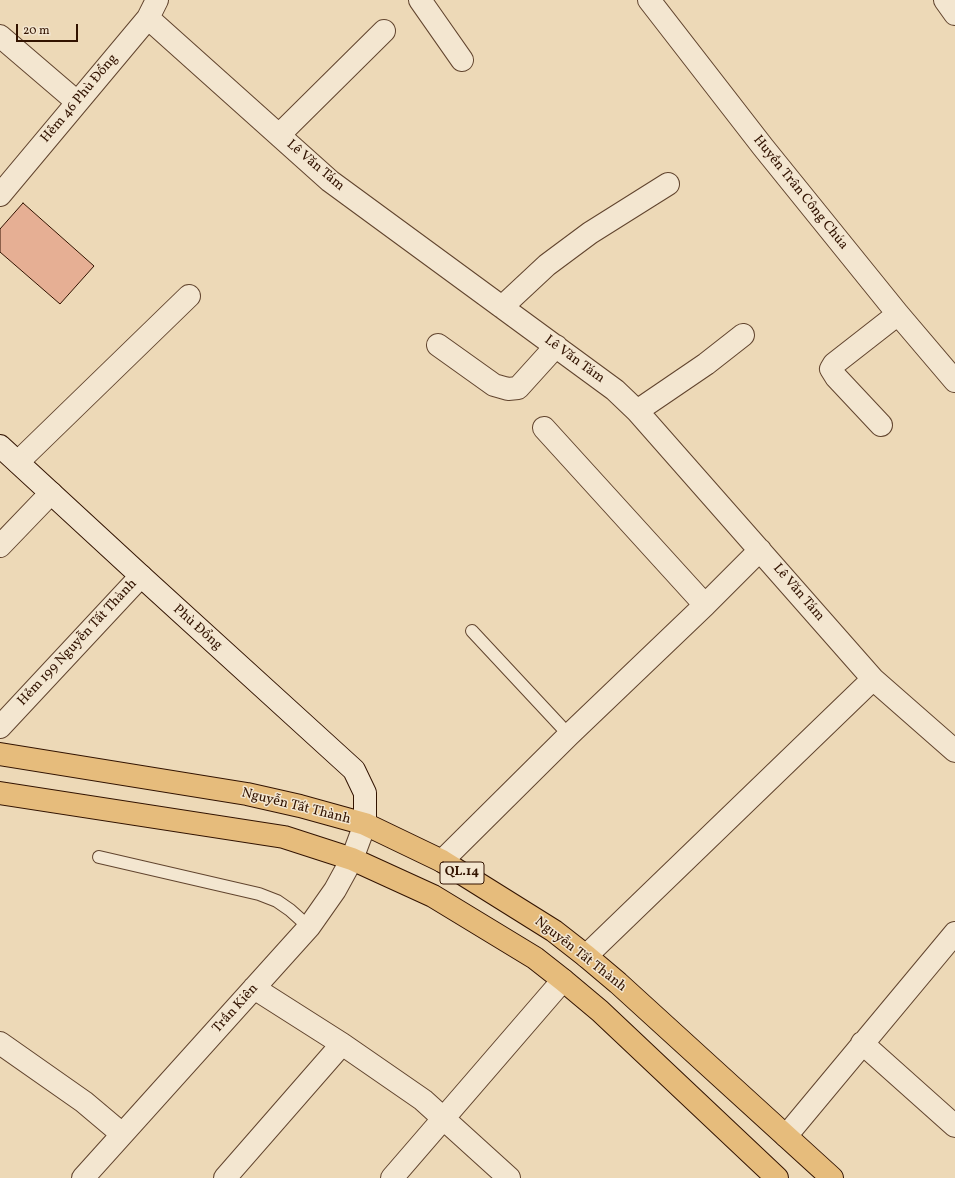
<!DOCTYPE html>
<html>
<head>
<meta charset="utf-8">
<style>
  body { margin:0 }
  #map { position:relative; width:955px; height:1178px; overflow:hidden; background:#edd9b7; font-family:Vollkorn,serif }
  canvas { display:block }
  .scale { position:absolute; left:16px; top:24px; width:62px; height:18px; box-sizing:border-box; border:2px solid #321300; border-top:0; padding-left:5px; font-size:12px; line-height:14px; white-space:nowrap; color:#321300; -webkit-text-stroke:3px #f3e6d0; paint-order:stroke }
</style>
</head>
<body>
<div id="map">
<canvas width="955" height="1178"></canvas>
<div class="scale">20 m</div>
</div>
<script>
const g = document.querySelector('canvas').getContext('2d');
g.lineJoin = 'round';
function fill(path, color) { g.fillStyle = color; g.fill(path, 'evenodd'); }
const shape = rows => new Path2D(rows.map(r => 'M' + r).join(''));
function trace(path, color, width, dash) { g.strokeStyle = color; g.lineWidth = width; g.lineCap = dash ? 'butt' : 'round'; g.setLineDash(dash || []); g.stroke(path); }
function write(font, color, halo, rows, align = 'center') {
  g.font = font + ' Vollkorn,serif'; g.lineWidth = 3; g.setLineDash([]); g.textBaseline = 'middle'; g.strokeStyle = halo; g.fillStyle = color; for (const [text, x, y, turn = 0] of rows) {
    g.save(); g.translate(x, y); g.rotate((+turn || 0) * Math.PI / 180); g.textAlign = isNaN(turn) ? turn : align; if (halo) g.strokeText(text, 0, 0); g.fillText(text, 0, 0); g.restore();
  }
}
const building = shape([
  [23,203,94,266,60,304,0,252,0,229,23,203]
]);
fill(building, '#e6af94');
trace(building, '#321300', 1);
const lane = shape([
  [472,631,569,735],
  [99,857,259,894,277,901,290,910,309,927]
]);
const street = shape([
  [420,0,462,60],
  [649,0,763,147,898,314,955,381],
  [945,0,955,14],
  [148,18,330,181,615,390,637,411,873,679,955,751],
  [0,36,77,102],
  [279,135,384,31],
  [0,195,148,18,157,0],
  [502,307,547,265,590,233,668,184],
  [438,345,494,385,508,389,518,388,556,346],
  [637,411,706,364,743,335],
  [881,425,836,377,831,369,834,364,898,314],
  [544,428,705,605],
  [18,462,189,296],
  [0,546,51,493],
  [0,727,141,576],
  [442,861,569,735,705,605,760,550],
  [586,956,873,679],
  [254,988,342,1044,423,1100,509,1178],
  [0,1043,84,1102,122,1134],
  [862,1043,955,1126],
  [786,1136,955,933],
  [83,1178,309,927,335,890,352,859,365,824],
  [225,1178,342,1044],
  [392,1178,563,980]
]);
const secondary = shape([
  [0,446,141,576,354,770,365,793,365,824]
]);
const primary = shape([
  [0,754,247,794,300,806,365,824,442,861,554,931,586,956,618,983,832,1178],
  [0,793,284,837,352,859,433,896,535,958,563,980,600,1011,777,1178]
]);
trace(lane, '#61442e', 14);
trace(street, '#61442e', 24);
trace(secondary, '#321300', 24);
trace(primary, '#321300', 24);
trace(lane, '#f3e6d0', 12);
trace(street, '#f3e6d0', 22);
trace(secondary, '#f3e6d0', 22);
trace(primary, '#e6bc7c', 22);
for (const [x, y, w] of [
  [462,873,44]
]) { const box = new Path2D(); box.roundRect(x - w / 2, y - 11, w, 22, 3); g.fillStyle = '#f3e6d0'; g.fill(box); trace(box, '#321300', 1); }
write('bold 13px', '#321300', null, [
  ["QL.14",462,873]
]);
write('14px', '#321300', '#f3e6d0', [
  ["Hẻm 46 Phù Đổng",80,99,-50],
  ["Lê Văn Tám",315,166,40],
  ["Huyền Trân Công Chúa",800,193,51],
  ["Lê Văn Tám",574,360,36],
  ["Lê Văn Tám",798,593,49],
  ["Phù Đổng",197,628,42],
  ["Hẻm 199 Nguyễn Tất Thành",78,643,-47],
  ["Nguyễn Tất Thành",296,807,14],
  ["Nguyễn Tất Thành",580,955,38],
  ["Trần Kiên",236,1009,-48]
]);
</script>
</body>
</html>
